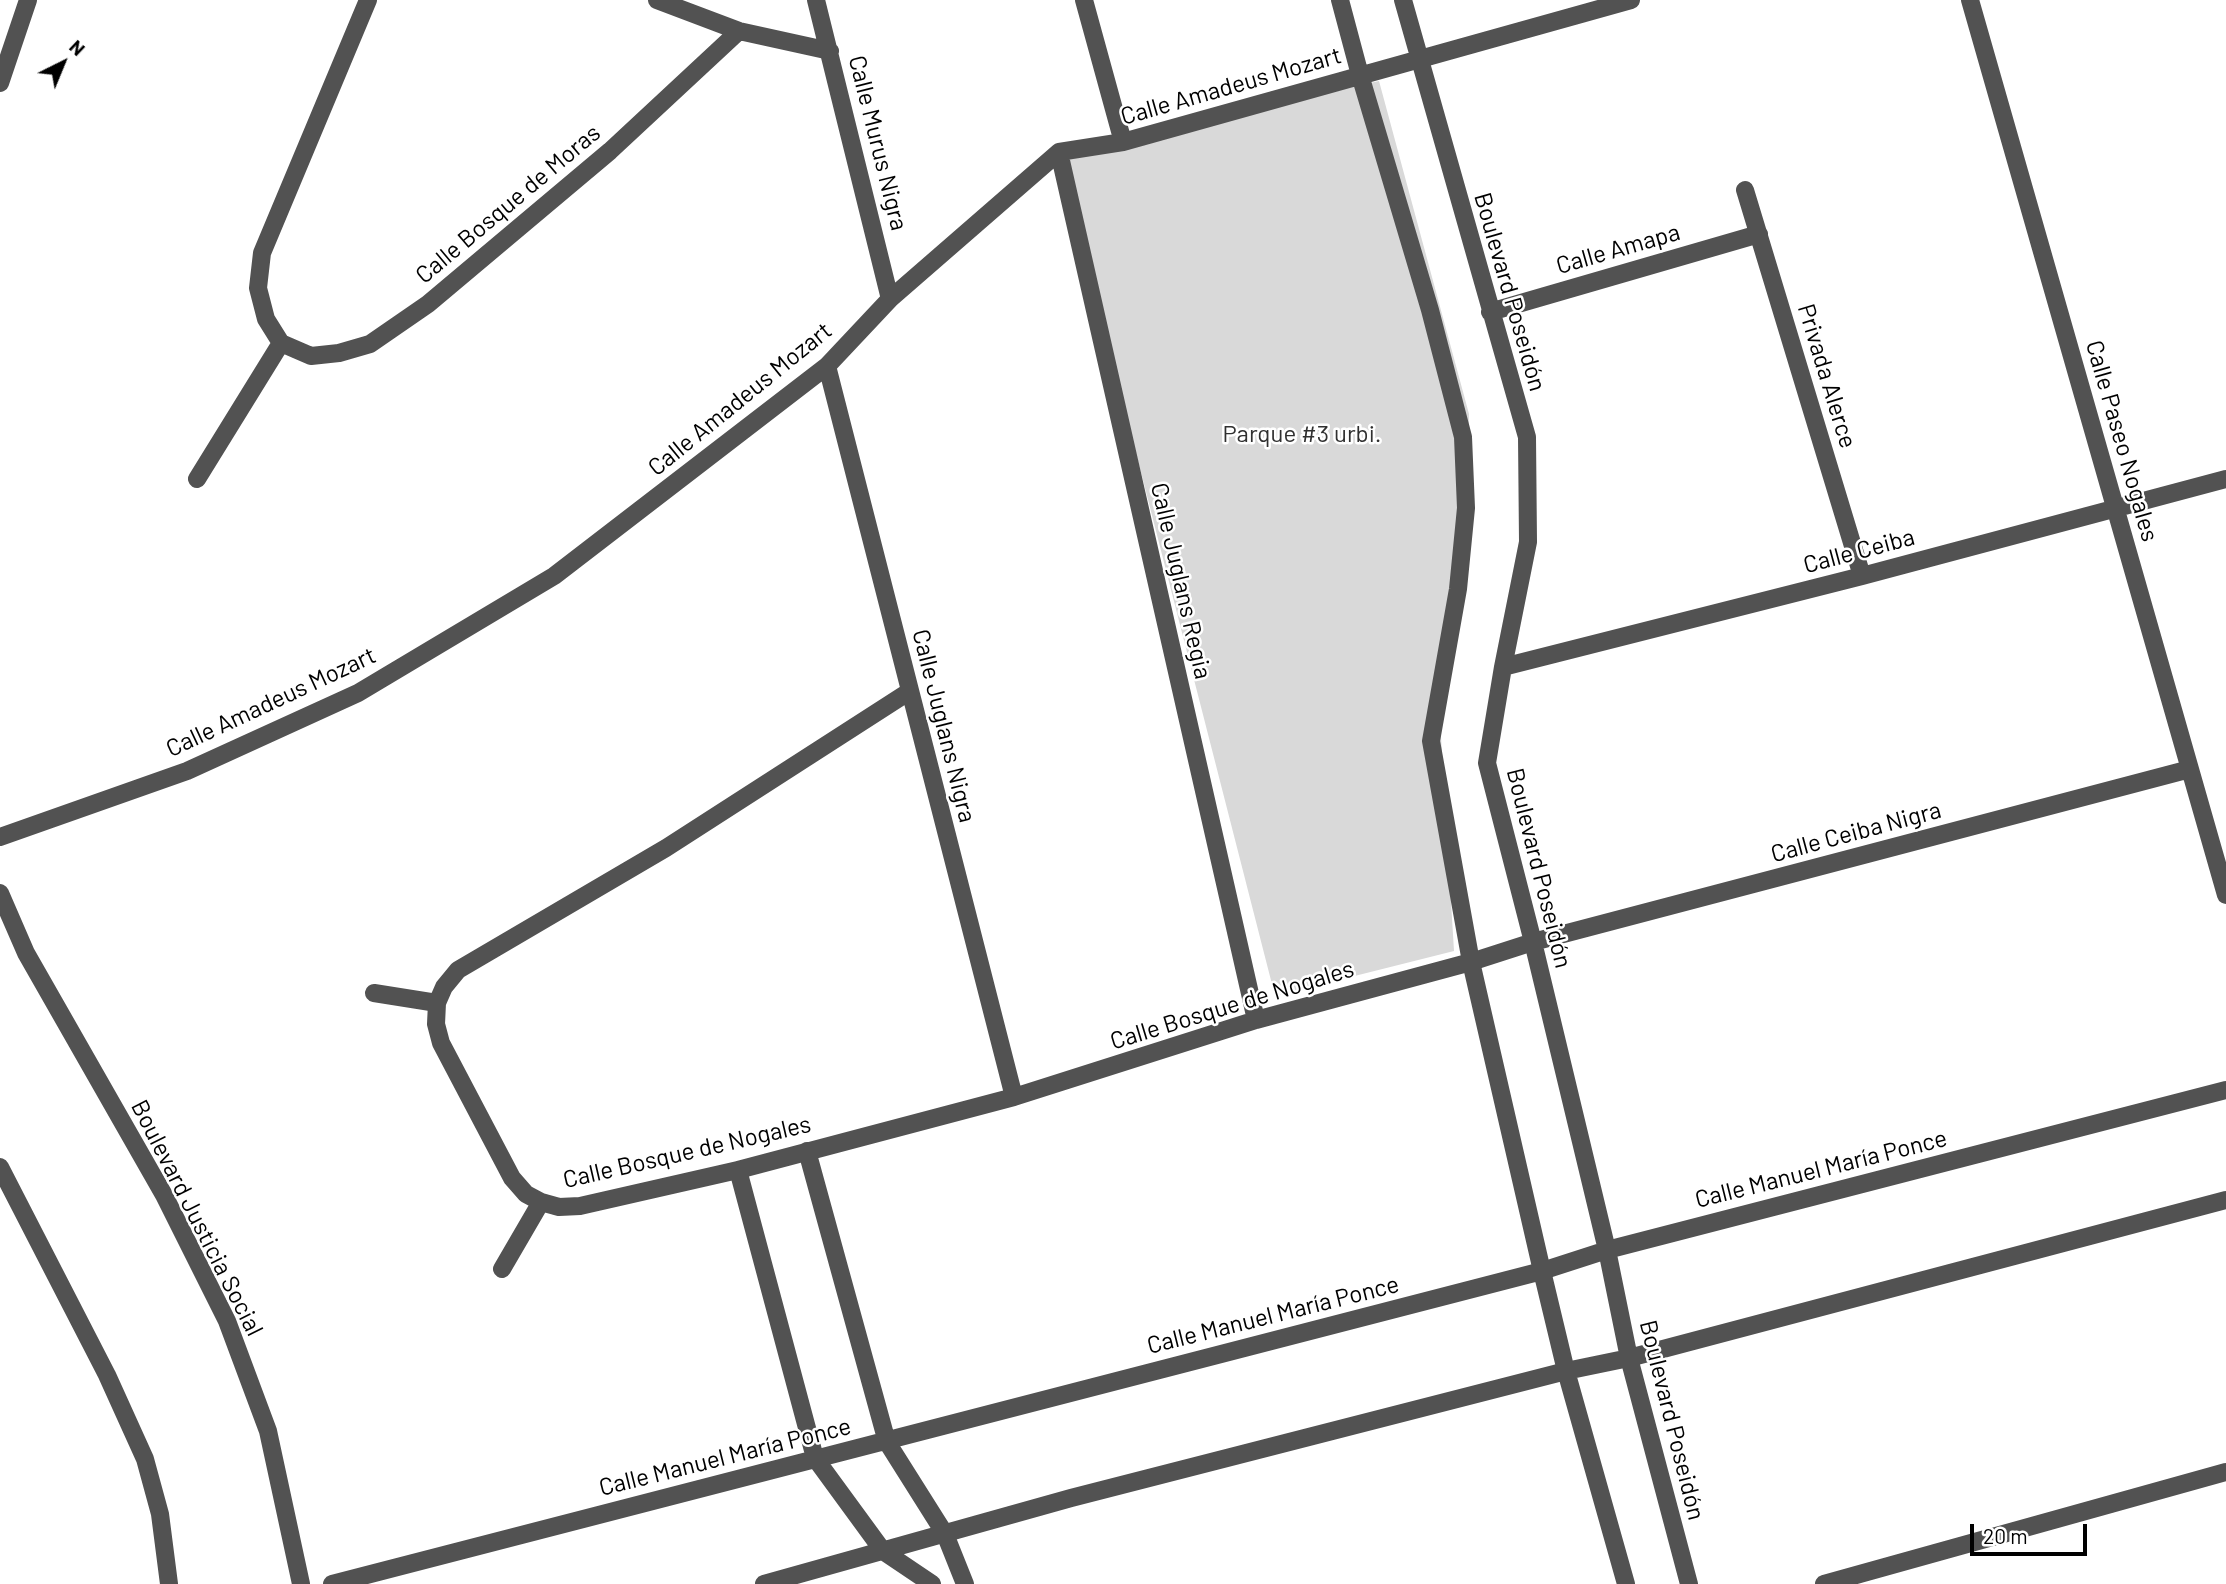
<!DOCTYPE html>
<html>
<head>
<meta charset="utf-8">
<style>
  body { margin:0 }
  #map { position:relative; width:2226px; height:1584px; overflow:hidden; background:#fff; font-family:Barlow,sans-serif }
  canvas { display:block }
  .north { position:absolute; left:28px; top:28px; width:70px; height:70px; -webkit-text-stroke:5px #fff; paint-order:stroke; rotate:43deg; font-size:19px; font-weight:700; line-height:28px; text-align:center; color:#000 }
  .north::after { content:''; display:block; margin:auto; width:24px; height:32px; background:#000; clip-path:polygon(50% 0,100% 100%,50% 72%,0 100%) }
  .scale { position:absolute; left:1970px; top:1524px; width:117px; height:32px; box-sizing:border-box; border:4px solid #000; border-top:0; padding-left:9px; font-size:21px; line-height:24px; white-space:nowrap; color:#000; -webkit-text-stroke:5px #fff; paint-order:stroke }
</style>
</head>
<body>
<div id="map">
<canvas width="2226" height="1584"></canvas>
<div class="north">N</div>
<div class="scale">20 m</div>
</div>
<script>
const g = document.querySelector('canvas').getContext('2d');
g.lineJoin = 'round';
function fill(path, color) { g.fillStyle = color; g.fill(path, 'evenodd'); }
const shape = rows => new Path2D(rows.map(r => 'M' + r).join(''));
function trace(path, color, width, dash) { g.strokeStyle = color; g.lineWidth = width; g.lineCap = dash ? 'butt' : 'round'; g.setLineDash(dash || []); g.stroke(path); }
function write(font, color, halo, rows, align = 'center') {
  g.font = font + ' Barlow,sans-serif'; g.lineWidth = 5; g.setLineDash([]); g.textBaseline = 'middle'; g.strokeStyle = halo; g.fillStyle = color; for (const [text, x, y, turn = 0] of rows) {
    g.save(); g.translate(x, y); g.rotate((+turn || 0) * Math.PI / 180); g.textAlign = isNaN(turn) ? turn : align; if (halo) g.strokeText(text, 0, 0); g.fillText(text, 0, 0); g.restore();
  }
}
fill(shape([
  [1379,81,1469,414,1466,568,1440,720,1454,951,1275,996,1059,152]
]), '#d9d9d9');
trace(shape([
  [368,0,262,253,258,288,266,319,281,343,311,356,339,353,370,344,428,304,610,151,739,31],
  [657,0,739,31,830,51],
  [816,0,890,299],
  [1084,0,1123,142],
  [1340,0,1360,75,1430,310,1463,437,1466,508,1458,589,1431,741,1471,962,1542,1271,1566,1371,1626,1584],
  [1403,0,1527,437,1528,542,1503,667,1487,763,1533,942,1607,1250,1629,1358,1689,1584],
  [1970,0,2226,895],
  [0,83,28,0],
  [1059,152,1256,1020],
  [1745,190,1862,576],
  [1490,312,1759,234],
  [827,366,1014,1097],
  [197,479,281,343],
  [1503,667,1862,576,2226,479],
  [910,691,666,848,458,970,444,987,437,1003,436,1024,441,1043,512,1178,526,1194,541,1202,559,1207,580,1206,738,1170,1014,1097,1256,1020,1471,962,1533,942,2190,769],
  [0,837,187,771,358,693,554,576,827,366,890,299,1059,152,1123,142,1631,0],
  [0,893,26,953,164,1195,227,1321,268,1431,301,1584],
  [374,993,437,1003],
  [807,1151,887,1442,945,1534,965,1584],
  [0,1167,107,1375,145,1459,160,1514,169,1584],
  [738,1170,815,1458,883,1551,932,1584],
  [502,1269,541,1202],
  [332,1584,1542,1271,1607,1250,2226,1090],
  [764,1584,1071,1498,1566,1371,1629,1358,2226,1200],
  [1824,1584,2226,1472]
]), '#525252', 18);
write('24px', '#000', '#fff', [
  ["Calle Amadeus Mozart",1231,86,-16],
  ["Calle Murus Nigra",878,143,76],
  ["Calle Bosque de Moras",508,204,-40],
  ["Calle Amapa",1618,249,-16],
  ["Boulevard Poseidón",1510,292,74],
  ["Privada Alerce",1827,376,73],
  ["Calle Amadeus Mozart",740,399,-39],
  ["Calle Paseo Nogales",2122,441,74],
  ["Calle Ceiba",1859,551,-15],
  ["Calle Juglans Regia",1181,581,77],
  ["Calle Amadeus Mozart",271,702,-25],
  ["Calle Juglans Nigra",944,726,76],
  ["Calle Ceiba Nigra",1856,832,-15],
  ["Boulevard Poseidón",1539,868,76],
  ["Calle Bosque de Nogales",1232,1005,-17],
  ["Calle Bosque de Nogales",687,1152,-13],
  ["Calle Manuel María Ponce",1821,1169,-14],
  ["Boulevard Justicia Social",197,1218,63],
  ["Calle Manuel María Ponce",1273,1315,-14],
  ["Boulevard Poseidón",1672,1420,76],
  ["Calle Manuel María Ponce",725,1457,-14]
]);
write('24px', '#303030', '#fff', [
  ["Parque #3 urbi.",1302,434]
]);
</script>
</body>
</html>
